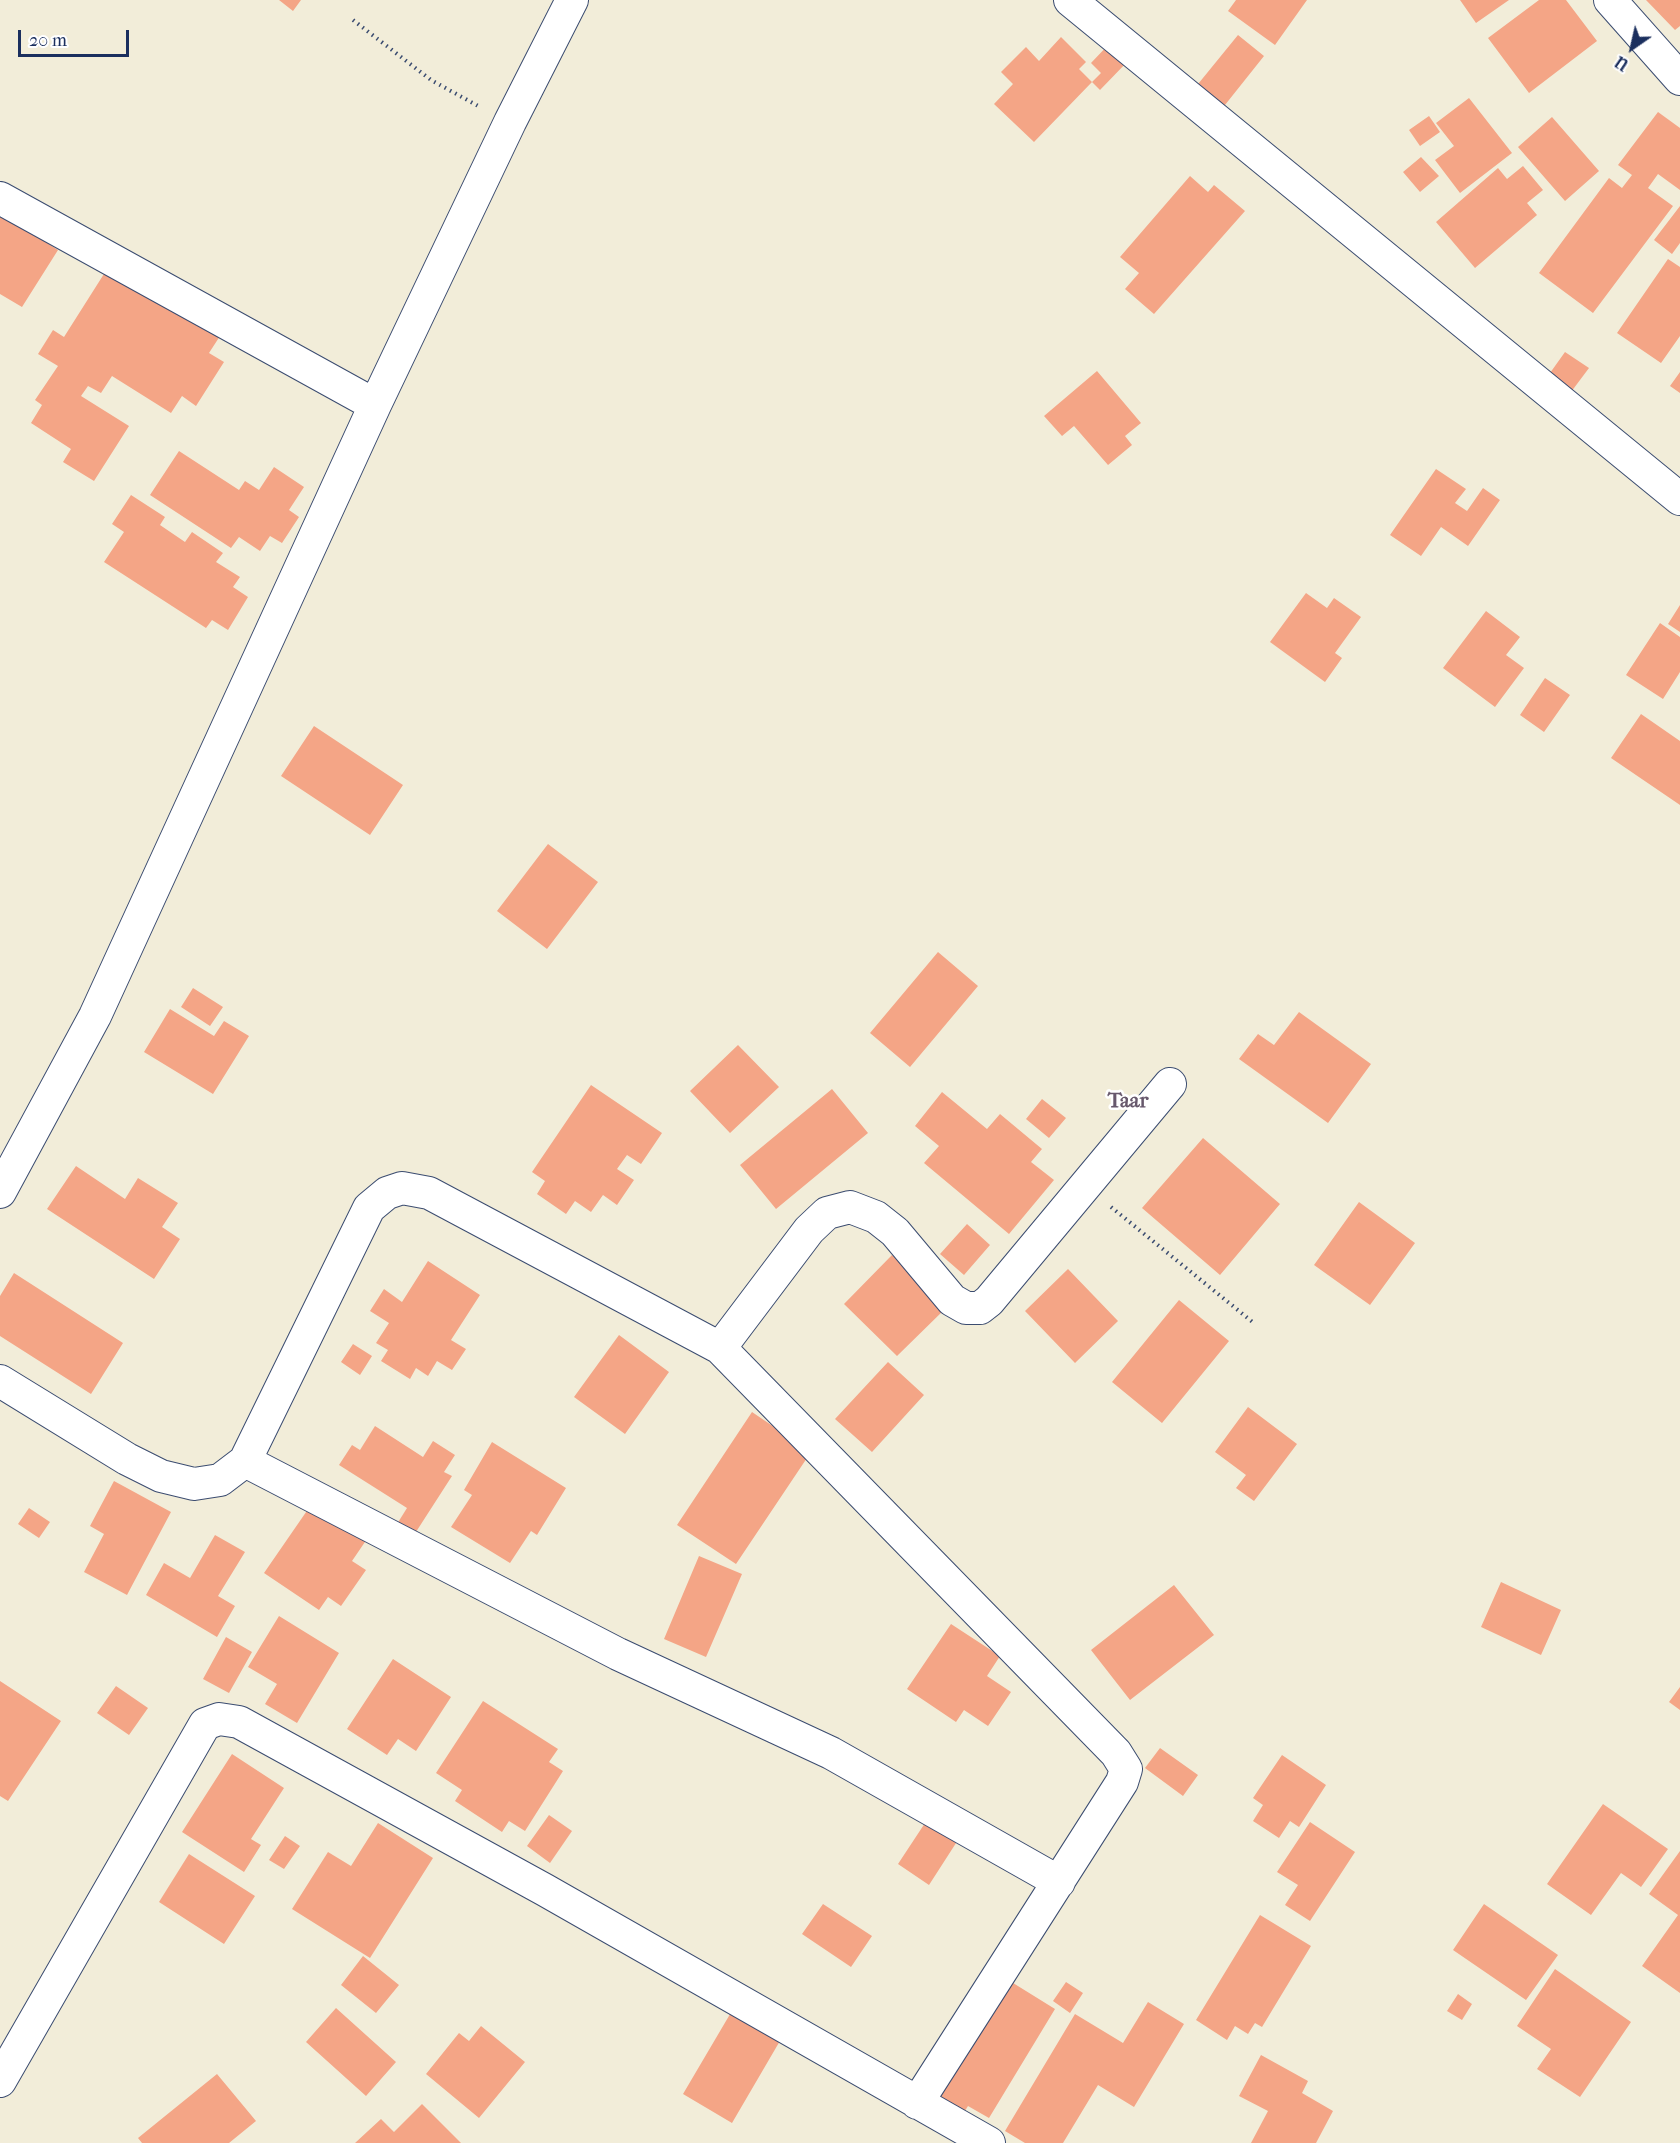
<!DOCTYPE html>
<html>
<head>
<meta charset="utf-8">
<style>
  body { margin:0 }
  #map { position:relative; width:1680px; height:2143px; overflow:hidden; background:#f2edd9; font-family:"IM FELL French Canon",serif }
  canvas { display:block }
  .north { position:absolute; left:1602px; top:18px; width:60px; height:60px; -webkit-text-stroke:4px #fff; paint-order:stroke; rotate:214deg; font-size:16px; font-weight:700; line-height:24px; text-align:center; color:#1b2f5e }
  .north::after { content:''; display:block; margin:auto; width:21px; height:27px; background:#1b2f5e; clip-path:polygon(50% 0,100% 100%,50% 72%,0 100%) }
  .scale { position:absolute; left:18px; top:30px; width:111px; height:27px; box-sizing:border-box; border:3px solid #1b2f5e; border-top:0; padding-left:8px; font-size:18px; line-height:21px; white-space:nowrap; color:#1b2f5e; -webkit-text-stroke:4px #fff; paint-order:stroke }
</style>
</head>
<body>
<div id="map">
<canvas width="1680" height="2143"></canvas>
<div class="north">U</div>
<div class="scale">20 m</div>
</div>
<script>
const g = document.querySelector('canvas').getContext('2d');
g.lineJoin = 'round';
function fill(path, color) { g.fillStyle = color; g.fill(path, 'evenodd'); }
const shape = rows => new Path2D(rows.map(r => 'M' + r).join(''));
function trace(path, color, width, dash) { g.strokeStyle = color; g.lineWidth = width; g.lineCap = dash ? 'butt' : 'round'; g.setLineDash(dash || []); g.stroke(path); }
function write(font, color, halo, rows, align = 'center') {
  g.font = font + ' "IM FELL French Canon",serif'; g.lineWidth = 5; g.setLineDash([]); g.textBaseline = 'middle'; g.strokeStyle = halo; g.fillStyle = color; for (const [text, x, y, turn = 0] of rows) {
    g.save(); g.translate(x, y); g.rotate((+turn || 0) * Math.PI / 180); g.textAlign = isNaN(turn) ? turn : align; if (halo) g.strokeText(text, 0, 0); g.fillText(text, 0, 0); g.restore();
  }
}
fill(shape([
  [279,0,301,0,293,11],
  [1236,0,1307,0,1275,45,1228,11],
  [1460,0,1509,0,1476,23],
  [1539,0,1566,0,1597,41,1529,93,1488,38],
  [1646,0,1680,0,1680,26,1675,30],
  [1238,35,1264,56,1221,110,1194,89],
  [1061,37,1086,62,1079,69,1092,82,1034,142,994,104,1013,84,1001,72,1026,47,1039,61],
  [1111,42,1129,60,1100,90,1092,82,1101,73,1091,63],
  [1469,98,1512,153,1460,193,1435,160,1454,146,1436,123],
  [1658,112,1680,128,1680,190,1658,174,1648,188,1673,206,1593,313,1539,273,1609,178,1622,188,1632,175,1618,165],
  [1429,116,1440,132,1420,146,1409,130],
  [1552,117,1599,171,1565,201,1518,147],
  [1421,157,1439,176,1420,192,1403,172],
  [1523,166,1543,190,1527,203,1537,215,1475,268,1436,222,1498,168,1507,179],
  [1190,176,1208,192,1214,185,1245,211,1154,314,1125,289,1139,273,1120,257],
  [1680,206,1680,243,1672,254,1654,240],
  [0,213,58,250,22,307,0,294],
  [1668,259,1680,267,1680,336,1661,363,1617,333],
  [109,266,220,336,209,353,224,362,196,406,182,396,171,413,112,376,101,393,88,386,81,396,129,426,94,481,63,462,71,449,31,423,42,405,35,400,58,366,38,354,53,330,64,337],
  [1565,352,1589,368,1568,396,1545,380],
  [1097,371,1141,423,1125,436,1132,445,1108,465,1074,426,1062,436,1044,416],
  [1680,372,1680,393,1670,386],
  [179,451,239,490,245,481,259,490,274,467,304,487,289,510,299,517,282,543,270,536,260,551,239,537,231,548,150,495],
  [1436,469,1466,489,1455,503,1467,511,1483,488,1500,500,1468,546,1441,527,1421,556,1390,535],
  [131,495,165,517,160,525,185,542,192,532,223,553,216,562,240,577,233,587,248,597,228,630,212,620,206,628,104,562,124,532,112,524],
  [1306,593,1327,608,1334,598,1361,617,1335,653,1342,658,1325,682,1270,642],
  [1680,605,1680,632,1668,624],
  [1486,611,1520,637,1506,655,1524,668,1495,707,1443,668],
  [1660,623,1680,637,1680,672,1663,699,1626,675],
  [1545,678,1570,695,1544,732,1520,715],
  [1641,714,1680,741,1680,805,1611,758],
  [314,726,403,785,370,835,281,776],
  [548,844,598,882,547,949,497,911],
  [938,952,978,986,910,1067,870,1033],
  [193,988,223,1007,210,1026,181,1007],
  [170,1009,214,1036,224,1021,249,1036,213,1094,144,1052],
  [1299,1012,1371,1064,1328,1123,1239,1059,1258,1034,1274,1045],
  [738,1045,779,1087,730,1133,690,1091],
  [591,1085,662,1133,641,1164,627,1155,617,1169,634,1180,617,1205,603,1195,591,1212,575,1201,566,1214,537,1194,545,1181,532,1172],
  [832,1089,868,1133,776,1209,740,1165],
  [942,1092,987,1129,1000,1114,1042,1149,1031,1162,1054,1180,1009,1234,924,1163,939,1146,915,1126],
  [1042,1099,1066,1118,1049,1138,1026,1119],
  [1203,1138,1280,1204,1220,1275,1142,1208],
  [76,1166,125,1199,138,1178,178,1203,162,1227,180,1239,154,1279,47,1209],
  [1359,1202,1415,1243,1370,1305,1314,1265],
  [967,1224,990,1245,964,1275,940,1254],
  [892,1255,946,1308,897,1356,844,1304],
  [428,1261,480,1295,451,1340,466,1349,452,1370,437,1361,428,1376,416,1368,410,1379,381,1361,388,1350,376,1343,389,1323,370,1311,384,1289,402,1302],
  [1068,1269,1118,1321,1075,1363,1025,1311],
  [14,1273,123,1343,91,1394,0,1336,0,1296],
  [1179,1300,1229,1341,1162,1423,1112,1382],
  [619,1335,669,1372,625,1434,574,1397],
  [353,1344,372,1356,360,1375,341,1362],
  [888,1362,924,1395,872,1452,835,1419],
  [1248,1407,1297,1444,1254,1501,1236,1488,1246,1475,1215,1452],
  [752,1412,811,1452,736,1564,677,1525],
  [375,1426,423,1457,433,1441,455,1455,444,1472,452,1476,414,1535,397,1524,407,1508,339,1465,352,1445,360,1450],
  [492,1442,566,1488,537,1535,531,1531,510,1563,451,1527,472,1495,464,1490],
  [114,1481,171,1512,127,1595,84,1572,104,1534,90,1526],
  [313,1502,367,1539,352,1561,366,1570,341,1606,328,1597,319,1610,264,1573],
  [29,1508,50,1522,39,1538,18,1524],
  [215,1535,245,1552,218,1596,235,1606,217,1637,146,1595,164,1563,190,1578],
  [699,1556,742,1574,706,1657,664,1639],
  [1501,1582,1561,1610,1541,1655,1481,1627],
  [1174,1585,1214,1635,1130,1700,1091,1650],
  [279,1616,339,1653,297,1723,265,1704,277,1684,248,1667],
  [951,1624,1000,1656,987,1676,1011,1692,988,1726,964,1710,956,1722,907,1689],
  [226,1637,252,1652,229,1693,203,1679],
  [393,1659,451,1697,416,1751,398,1739,387,1755,347,1729],
  [0,1681,61,1721,8,1801,0,1796],
  [116,1686,148,1708,129,1735,97,1713],
  [1680,1687,1680,1710,1669,1702],
  [483,1701,558,1749,549,1762,563,1771,525,1831,509,1821,502,1832,455,1801,462,1790,436,1773],
  [1160,1748,1198,1775,1183,1796,1145,1768],
  [232,1754,284,1788,251,1839,261,1845,244,1872,182,1832],
  [1282,1755,1326,1785,1299,1827,1290,1821,1279,1838,1253,1821,1263,1805,1253,1798],
  [1603,1804,1668,1849,1641,1887,1621,1873,1591,1915,1547,1884],
  [549,1815,572,1831,550,1863,527,1846],
  [927,1820,958,1840,929,1885,898,1864],
  [1310,1822,1355,1852,1310,1921,1285,1905,1298,1885,1277,1872],
  [378,1823,433,1858,370,1958,292,1909,328,1852,351,1866],
  [285,1836,300,1846,284,1869,269,1860],
  [1680,1851,1680,1993,1642,1966,1678,1915,1649,1894],
  [189,1854,255,1896,224,1944,159,1902],
  [823,1904,872,1936,851,1967,802,1934],
  [1484,1904,1558,1955,1526,2000,1453,1950],
  [1260,1915,1311,1946,1262,2027,1255,2023,1248,2034,1235,2026,1227,2040,1196,2020],
  [363,1956,399,1985,376,2013,341,1985],
  [1555,1969,1631,2022,1580,2097,1537,2069,1551,2049,1517,2026],
  [1005,1978,1055,2009,989,2118,968,2106,961,2117,931,2099],
  [1066,1982,1083,1993,1070,2013,1053,2001],
  [1458,1994,1472,2004,1462,2020,1447,2011],
  [1148,2002,1184,2024,1134,2107,1098,2085,1063,2143,1025,2143,1005,2131,1075,2014,1123,2043],
  [736,2004,784,2034,732,2123,683,2094],
  [336,2008,396,2062,366,2096,306,2042],
  [481,2026,525,2062,479,2118,426,2074,459,2033,469,2041],
  [1261,2055,1308,2081,1302,2093,1333,2111,1316,2143,1251,2143,1268,2111,1239,2096],
  [217,2074,256,2121,229,2143,142,2143,138,2138],
  [422,2104,461,2143,355,2143,381,2119,394,2132]
]), '#f4a586');
const street = shape([
  [1070,0,1680,499],
  [1610,0,1680,79],
  [0,198,375,405],
  [0,1192,95,1016,375,405,510,122,572,0],
  [720,1348,809,1230,827,1213,850,1207,876,1217,895,1232,952,1300,966,1308,980,1308,989,1301,1170,1084],
  [0,1381,127,1459,161,1476,194,1484,220,1480,245,1461,369,1208,387,1193,402,1188,429,1193,720,1348,1116,1753,1126,1769,1122,1782,917,2103],
  [245,1461,618,1654,831,1753,1059,1882],
  [0,2081,205,1724,219,1719,239,1722,545,1890,989,2143]
]);
trace(street, '#3b4c70', 34);
trace(shape([
  [353,20,431,80,480,107],
  [1111,1207,1255,1324]
]), '#3b4c70', 4, [1.5, 4.5]);
trace(street, '#fff', 32);
write('bold 21px', '#67586c', '#fff', [
  ["Taar",1128,1102]
]);
</script>
</body>
</html>
